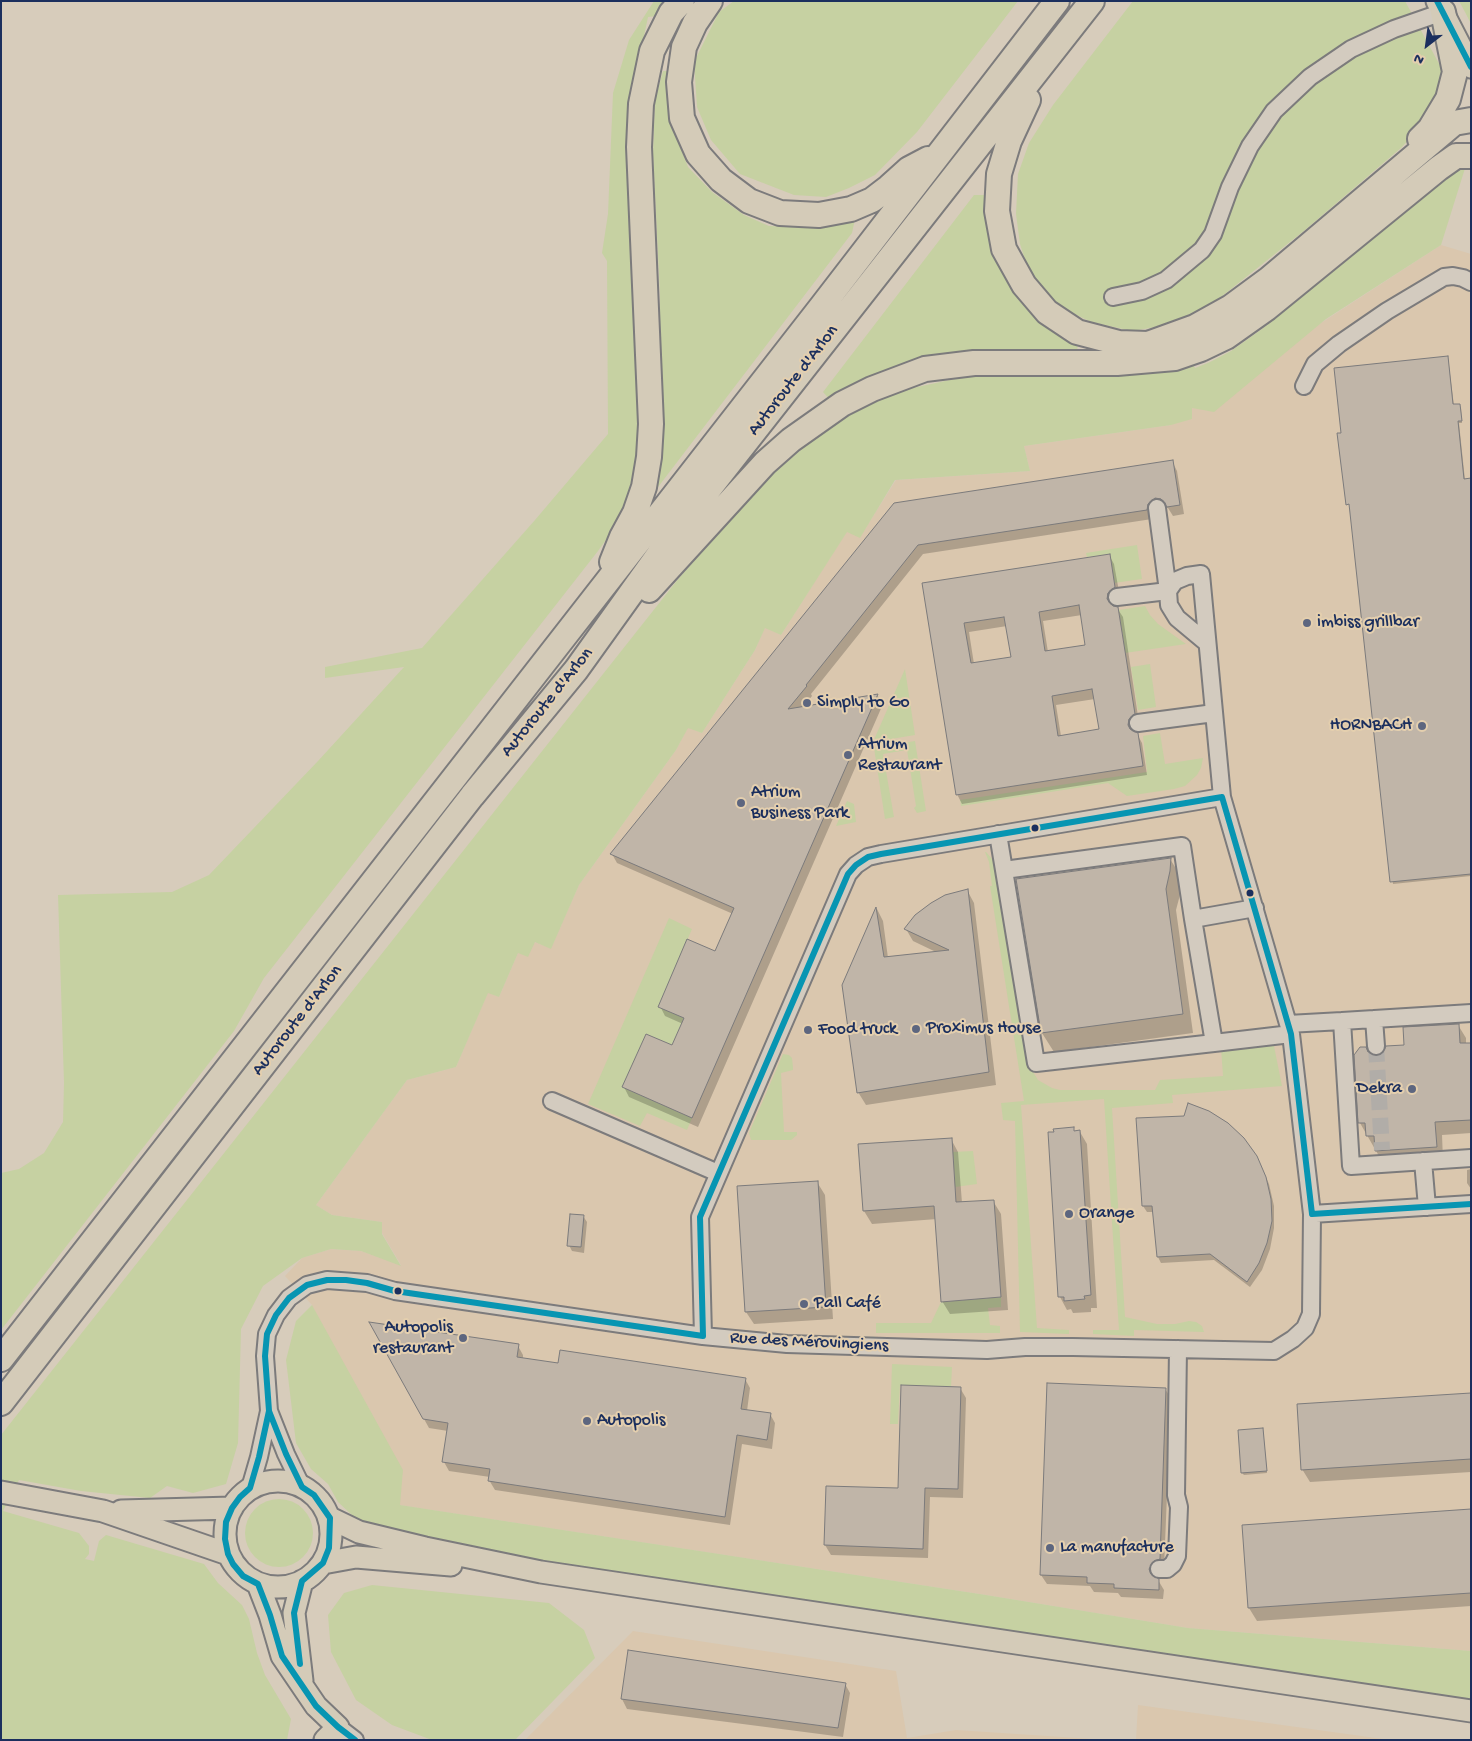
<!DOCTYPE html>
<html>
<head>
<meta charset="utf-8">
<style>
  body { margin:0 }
  #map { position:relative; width:1472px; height:1741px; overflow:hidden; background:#d7ccbb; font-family:"Gochi Hand",sans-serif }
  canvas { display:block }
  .frame { position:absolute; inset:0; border:2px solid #1b2f5e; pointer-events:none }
  .north { position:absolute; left:1402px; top:20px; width:50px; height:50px; -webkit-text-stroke:4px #e4cfae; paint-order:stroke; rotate:210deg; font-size:14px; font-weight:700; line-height:20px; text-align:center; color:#1b2f5e }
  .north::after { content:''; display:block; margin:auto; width:18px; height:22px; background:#1b2f5e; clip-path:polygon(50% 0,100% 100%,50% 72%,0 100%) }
</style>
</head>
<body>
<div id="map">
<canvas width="1472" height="1741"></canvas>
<div class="frame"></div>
<div class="north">N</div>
</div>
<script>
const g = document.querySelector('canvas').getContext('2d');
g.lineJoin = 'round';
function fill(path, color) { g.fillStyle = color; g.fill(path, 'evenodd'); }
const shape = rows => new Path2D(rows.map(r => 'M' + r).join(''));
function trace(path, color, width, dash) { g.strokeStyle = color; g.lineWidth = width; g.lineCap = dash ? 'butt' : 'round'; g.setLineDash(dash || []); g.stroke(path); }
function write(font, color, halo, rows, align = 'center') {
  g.font = font + ' "Gochi Hand",sans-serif'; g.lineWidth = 4; g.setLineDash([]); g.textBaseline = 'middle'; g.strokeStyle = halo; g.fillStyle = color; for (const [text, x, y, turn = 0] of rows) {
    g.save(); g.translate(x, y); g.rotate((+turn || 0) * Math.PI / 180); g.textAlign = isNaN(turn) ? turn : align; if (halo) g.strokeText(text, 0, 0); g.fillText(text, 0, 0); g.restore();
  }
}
fill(shape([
  [1441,245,1471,254,1471,1651,1188,1628,986,1595,399,1505,312,1305,285,1276,302,1258,331,1249,361,1251,401,1265,382,1233,382,1222,332,1215,316,1205,407,1080,456,1067,488,992,499,997,518,953,535,942,551,948,579,885,676,750,688,727,702,733,755,650,765,627,781,635,847,531,860,537,896,480,1030,471,1024,446,1171,425,1192,407],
  [633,1631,896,1671,907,1738,956,1730,1108,1740,525,1740],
  [1138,1705,1390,1740,1136,1740]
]), '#dac7ae');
fill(shape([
  [654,1,669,1,657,16,648,17,630,103,628,191,640,427,634,484,623,516,598,551,264,978,234,1031,1,1330,1,1173,19,1169,44,1153,63,1122,64,1083,58,895,172,892,209,875,318,761,404,667,325,678,325,667,422,648,535,520,608,434,607,261,602,253,608,214,613,93,629,40],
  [734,1,1018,1,917,132,875,175,849,188,826,197,794,195,740,174,711,140,697,107,694,62,719,12],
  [1133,1,1405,1,1443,71,1441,94,1417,131,1401,148,1305,230,1216,301,1174,324,1132,331,1091,322,1058,306,1028,269,1020,244,1016,214,1018,174,1029,143,1053,105],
  [1459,1,1471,1,1471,24,1465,12],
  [663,71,667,71,672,126,688,167,712,192,744,215,769,226,817,228,855,219,852,233,655,491,660,425,660,294,653,154,655,100],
  [1467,162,1441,245,1326,319,1214,412,1192,408,1192,419,1171,425,1024,446,1030,471,895,480,860,538,847,532,781,635,765,628,755,650,702,733,688,728,676,750,579,885,551,949,535,942,528,957,518,953,499,997,488,993,456,1067,407,1080,316,1205,332,1215,382,1222,382,1234,401,1266,361,1251,331,1249,302,1258,263,1286,241,1329,238,1443,226,1484,193,1493,167,1486,150,1498,81,1491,19,1480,3,1511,79,1533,89,1546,89,1554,85,1559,94,1561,99,1541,106,1535,204,1564,218,1583,242,1605,249,1619,257,1653,265,1675,291,1719,287,1740,1,1740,1,1435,679,578,769,477,821,433,856,409,899,391,968,376,1192,362,1195,368,1210,362,1231,351,1262,329,1369,242,1365,237],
  [974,195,986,195,987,216,1078,342,1077,353,986,353,831,401,823,392],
  [1137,545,1142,579,1114,583,1110,554,1087,557,1086,553],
  [1145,606,1150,615,1158,624,1186,644,1125,653,1119,610],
  [1150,664,1156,707,1138,710,1131,667],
  [905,669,915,735,873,742],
  [1160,733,1165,764,1203,758,1201,768,1197,775,1185,786,1174,789,1127,796,1108,783,961,806,960,800,1147,772,1143,736],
  [915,741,926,811,917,813,914,808,916,806,907,750,883,754,894,817,885,819,874,748],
  [847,801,854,804,856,822,836,826],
  [985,852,986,852,993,860,1006,939,1009,944,1027,1062,1038,1080,1052,1088,1060,1090,1155,1090,1160,1080,1223,1076,1221,1048,1271,1042,1274,1046,1282,1086,1172,1095,1173,1103,1112,1108,1125,1317,1157,1324,1175,1324,1189,1321,1196,1322,1202,1326,1204,1332,1134,1330,1134,1336,1093,1334,1093,1330,1119,1330,1104,1099,1021,1105,1037,1328,1069,1330,1069,1334,1020,1332,1015,1121,1003,1120,1001,1103,1024,1101,990,886,992,886,989,862],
  [669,918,692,929,659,1006,684,1018,672,1045,646,1034,623,1087,692,1118,687,1130,647,1113,640,1126,588,1104],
  [783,1054,789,1055,792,1058,793,1067,793,1070,781,1073,784,1132,797,1132,797,1135,791,1140,751,1140,749,1133],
  [973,1151,977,1184,955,1187,953,1152],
  [1001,1297,1001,1307,988,1308,990,1325,1000,1326,1000,1333,876,1333,876,1323,931,1323,941,1302],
  [312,1305,403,1470,400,1505,986,1595,1188,1628,1471,1651,1471,1701,483,1555,368,1524,353,1516,338,1502,328,1484,311,1469,296,1443,286,1360,296,1321],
  [892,1364,952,1367,951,1387,900,1385,898,1424,890,1424],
  '245 1533a34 34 0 1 1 68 0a34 34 0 1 1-68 0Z',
  [372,1585,549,1603,584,1630,595,1658,515,1740,432,1740,392,1725,356,1700,331,1652,328,1615,344,1593]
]), '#c6d1a2');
fill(shape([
  [1448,358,1454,406,1459,405,1461,408,1462,423,1459,423,1465,480,1471,479,1471,876,1393,884,1351,507,1348,504,1342,434],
  [1172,461,1177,471,1184,514,1173,516,1168,508,1161,507,1152,519,923,554,811,694,812,696,802,708,877,695,883,704,698,1127,629,1097,624,1087,673,1047,683,1024,665,1016,660,1006,716,953,733,914,617,863,612,854,894,504],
  [1109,555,1114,564,1120,597,1113,602,1112,607,1117,608,1123,617,1139,723,1134,728,1133,732,1137,734,1142,743,1147,775,962,804,957,794,924,584],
  [1082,615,1087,646,1048,652,1043,621],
  [1007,626,1012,658,974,664,969,632],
  [1095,699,1100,730,1061,736,1056,705],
  [1170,859,1182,878,1181,891,1176,910,1193,1033,1054,1052,1042,1033],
  [967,890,974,903,996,1085,866,1105,858,1092,843,986,877,909,883,921,888,958,936,952,913,941,906,929],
  [1458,1025,1466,1038,1466,1044,1471,1044,1471,1133,1442,1135,1443,1160,1383,1163,1360,1123,1355,1055,1368,1054,1376,1057],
  [1073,1129,1075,1132,1080,1132,1087,1144,1097,1308,1091,1308,1091,1312,1073,1313,1071,1309,1067,1310,1060,1297],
  [951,1139,958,1152,962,1203,993,1201,1001,1214,1008,1310,950,1314,942,1301,937,1219,872,1224,864,1211,860,1145],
  [1260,1164,1269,1184,1274,1206,1274,1228,1270,1249,1262,1270,1250,1287,1214,1260,1161,1263,1158,1257,1154,1212,1147,1212,1143,1206],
  [1471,1169,1471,1189,1467,1183,1467,1170],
  [817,1182,825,1195,833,1319,754,1324,746,1312],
  [583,1216,587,1222,584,1253,572,1251,569,1245],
  [371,1323,518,1346,523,1355,523,1359,559,1364,745,1379,750,1388,747,1411,770,1414,775,1423,772,1449,742,1444,730,1525,495,1490,489,1480,490,1477,449,1471,444,1462,448,1431,429,1428],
  [960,1388,966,1398,963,1498,930,1497,928,1558,831,1555,825,1545,827,1487,899,1490],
  [1165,1389,1171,1398,1164,1568,1159,1570,1154,1578,1158,1580,1164,1590,1163,1599,1121,1597,1118,1593,1094,1592,1090,1586,1047,1584,1041,1575],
  [1471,1395,1471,1472,1310,1482,1302,1469],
  [1263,1429,1267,1473,1244,1475,1242,1473],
  [1471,1510,1471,1606,1257,1621,1249,1608,1243,1526],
  [629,1651,845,1684,850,1693,843,1737,627,1709,622,1699]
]), '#0003');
const building = shape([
  [1448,356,1453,404,1460,404,1462,421,1458,421,1464,479,1471,478,1471,874,1390,882,1349,504,1346,505,1337,433,1341,433,1334,368,1448,356],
  [1173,460,1180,505,1167,507,1161,499,1155,498,1148,504,1147,510,918,545,806,685,807,686,788,709,878,694,692,1118,622,1087,646,1034,672,1045,684,1018,658,1007,687,939,715,951,734,908,610,854,894,503,1173,460],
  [1110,554,1115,587,1108,593,1107,599,1113,606,1118,607,1135,714,1129,719,1128,725,1130,729,1138,733,1143,766,956,795,922,583,1110,554],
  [1079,605,1085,645,1045,651,1039,612,1079,605],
  [1004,617,1011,657,971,663,964,623,1004,617],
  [1092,689,1099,729,1058,736,1052,696,1092,689],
  [1171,858,1170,871,1166,889,1183,1014,1041,1033,1016,879,1171,858],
  [968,889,989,1072,857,1093,842,985,876,907,884,957,949,950,904,929,915,915,931,903,945,895,968,889],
  [1459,1024,1460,1043,1471,1043,1471,1120,1435,1122,1437,1147,1375,1151,1374,1136,1366,1136,1365,1123,1358,1123,1354,1055,1360,1047,1366,1047,1368,1052,1376,1056,1382,1054,1386,1046,1404,1045,1403,1027,1459,1024],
  [1188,1103,1209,1111,1228,1123,1244,1138,1257,1156,1266,1177,1271,1199,1272,1221,1267,1243,1259,1263,1247,1282,1210,1254,1157,1257,1152,1206,1142,1206,1136,1118,1184,1116,1188,1103],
  [1074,1127,1074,1131,1080,1130,1091,1295,1084,1296,1085,1299,1064,1301,1064,1297,1058,1297,1048,1132,1054,1132,1053,1129,1074,1127],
  [952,1138,956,1202,994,1200,1001,1297,941,1302,934,1206,863,1211,858,1144,952,1138],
  [818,1181,826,1307,745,1312,737,1186,818,1181],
  [570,1214,584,1215,581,1247,567,1246,570,1214],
  [369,1322,519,1344,517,1357,558,1363,560,1350,746,1378,741,1409,771,1413,767,1440,737,1435,725,1517,488,1481,490,1469,442,1462,448,1423,423,1419,369,1322],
  [1047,1383,1166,1388,1160,1559,1154,1561,1149,1569,1151,1574,1159,1579,1159,1590,1114,1588,1114,1584,1087,1583,1087,1577,1040,1575,1047,1383],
  [901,1385,961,1387,958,1489,925,1488,923,1549,824,1545,826,1486,898,1488,901,1385],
  [1471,1393,1471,1459,1301,1470,1297,1404,1471,1393],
  [1263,1428,1267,1471,1241,1473,1238,1430,1263,1428],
  [1471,1509,1471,1593,1248,1608,1242,1525,1471,1509],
  [628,1650,846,1683,838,1728,621,1699,628,1650]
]);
fill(building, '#c0b5a8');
trace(building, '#7c7b7c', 1);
trace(shape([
  [1376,1046,1382,1150]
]), '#b1ada8', 16, [16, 8]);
const minor = shape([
  [1113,297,1142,291,1166,280,1202,250,1213,234,1230,187,1250,146,1274,111,1310,77,1351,49,1394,29,1443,12],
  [1304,386,1315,364,1339,344,1387,311,1444,277,1453,276,1463,278,1471,282],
  [1117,597,1168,591,1157,508],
  [1138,723,1214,713],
  [998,834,1036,1063,1214,1043],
  [1004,870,1182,846,1193,919],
  [1255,908,1193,919,1214,1043,1291,1034],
  [1471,1013,1342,1021,1351,1166,1471,1158],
  [1374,1019,1376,1046],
  [1288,1024,1342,1021],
  [552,1101,718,1173],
  [1423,1161,1427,1207],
  [1312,1214,1471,1204],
  [703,1336,700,1217,848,874,856,865,868,857,881,854,1222,797],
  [302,1487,286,1454,269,1411,265,1356,267,1334,276,1315,289,1298,307,1285,327,1280,367,1283,395,1291,703,1336,787,1344,987,1350,1025,1347,1073,1347,1274,1351,1293,1339,1305,1328,1311,1314,1312,1214,1291,1034,1222,797,1201,574,1187,576,1175,581,1168,591,1169,605,1177,618,1207,643],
  [250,1488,259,1457,269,1411],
  [1159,1569,1167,1569,1173,1564,1177,1556,1179,1507,1176,1495,1178,1349],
  [338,1727,355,1740]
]);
const major = shape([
  [1437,1,1471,67],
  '225 1534a53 53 0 1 1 106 0a53 53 0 1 1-106 0Z',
  [1,1492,103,1511,228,1554],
  [121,1511,232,1508],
  [330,1518,359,1532,425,1548,541,1572,1471,1711],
  [323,1563,356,1557,451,1565],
  [302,1581,294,1613,302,1681],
  [258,1584,270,1615,282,1656,316,1706,338,1727,325,1740]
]);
const highway = shape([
  [710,1,695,23,684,47,679,82,682,118,698,154,721,180,749,201,780,213,819,215,851,209,872,200,889,187,909,169,928,159],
  [1028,100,1009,141,999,174,997,211,1004,249,1024,285,1047,312,1077,332,1119,343,1148,344,1195,327,1231,307,1269,279,1454,123,1471,120],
  [1420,139,1430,129,1448,99,1455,72,1443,12],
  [612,562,622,537,635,513,644,487,649,457,651,424,639,147,641,104,652,51,671,13,682,1],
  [649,590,765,463,791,440,842,404,872,389,925,369,974,363,1117,363,1175,358,1201,349,1226,337,1267,308,1439,168,1456,156,1471,156],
  [1,1359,822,306,1057,1],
  [1,1403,472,796,576,670,675,532,1092,1]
]);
trace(minor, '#7c7b7c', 20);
trace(major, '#7c7b7c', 25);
trace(highway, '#7c7b7c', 28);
trace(minor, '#d3cbbf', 16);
trace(major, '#d4cbb8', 21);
trace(highway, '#d4cbb8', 24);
trace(shape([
  [1437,1,1471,67],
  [1222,797,1291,1034,1312,1214],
  [1312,1214,1471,1204],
  [703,1336,700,1217,848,874,856,865,868,857,881,854,1222,797],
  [268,1397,269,1411,286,1454,302,1487,314,1495,330,1518,329,1548,323,1563,302,1581,294,1613,300,1664],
  [355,1740,338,1727,316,1706,282,1656,270,1615,258,1584,243,1576,233,1564,228,1554,225,1539,226,1522,232,1508,240,1497,250,1488,259,1457,269,1411,265,1356,267,1334,276,1315,289,1298,307,1285,327,1280,346,1280,367,1283,395,1291,703,1336]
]), '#0795b2', 6);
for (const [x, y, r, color] of [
  [1307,623,5,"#5d667f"],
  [807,703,5,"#5d667f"],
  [1422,726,5,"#5d667f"],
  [848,755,5,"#5d667f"],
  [741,803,5,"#5d667f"],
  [1035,828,4.5,"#1b2f5e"],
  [1250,893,4.5,"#1b2f5e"],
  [916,1029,5,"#5d667f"],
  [808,1030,5,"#5d667f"],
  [1412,1089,5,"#5d667f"],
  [1069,1214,5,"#5d667f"],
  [398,1291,4.5,"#1b2f5e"],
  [804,1304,5,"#5d667f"],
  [463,1338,5,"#5d667f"],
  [587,1421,5,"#5d667f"],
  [1050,1548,5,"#5d667f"]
]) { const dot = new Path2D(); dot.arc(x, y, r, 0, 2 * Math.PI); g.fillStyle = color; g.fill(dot); trace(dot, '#e4cfae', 2); }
write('18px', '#1b2f5e', '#e4cfae', [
  ["Autoroute d'Arlon",794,381,-52],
  ["Autoroute d'Arlon",548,703,-51],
  ["Autoroute d'Arlon",298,1021,-52],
  ["Rue des Mérovingiens",809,1343,3]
]);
write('18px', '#1b2f5e', '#e4cfae', [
  ["imbiss grillbar",1317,623],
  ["Simply to Go",817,703],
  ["HORNBACH",1412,726,"right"],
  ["Atrium",858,745],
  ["Restaurant",858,766],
  ["Atrium",751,793],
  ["Business Park",751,814],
  ["Proximus House",926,1029],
  ["Food truck",818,1030],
  ["Dekra",1402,1089,"right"],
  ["Orange",1079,1214],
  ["Pall Café",814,1304],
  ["Autopolis",453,1328,"right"],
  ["restaurant",453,1349,"right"],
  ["Autopolis",597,1421],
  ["La manufacture",1060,1548]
], 'left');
</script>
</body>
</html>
